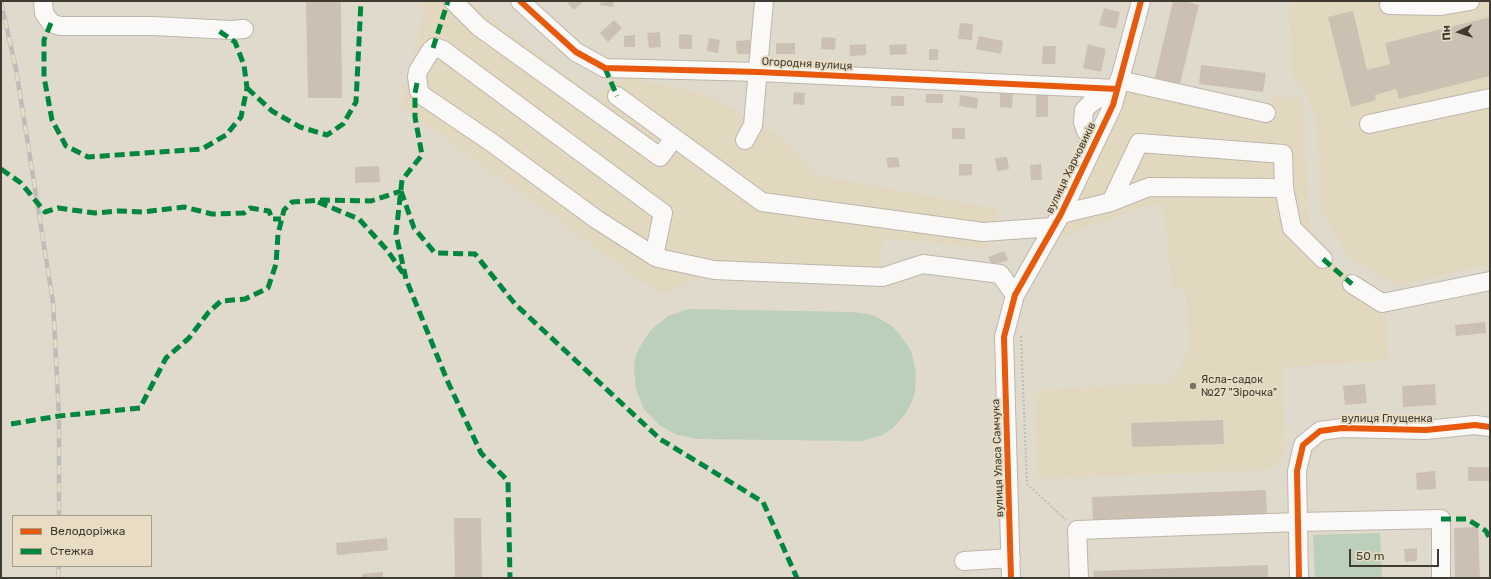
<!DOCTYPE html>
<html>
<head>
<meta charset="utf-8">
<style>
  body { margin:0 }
  #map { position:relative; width:1491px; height:579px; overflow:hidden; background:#e0dacc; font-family:Rubik,sans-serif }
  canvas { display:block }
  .frame { position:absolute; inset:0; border:2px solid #403b31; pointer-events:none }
  .legend { position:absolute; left:12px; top:515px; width:140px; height:52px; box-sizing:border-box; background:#e8ddc4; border:1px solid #a59c89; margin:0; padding:5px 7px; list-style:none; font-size:12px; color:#403b31 }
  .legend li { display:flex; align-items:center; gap:8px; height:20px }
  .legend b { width:20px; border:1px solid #a59c89 }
  .north { position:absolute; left:1439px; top:12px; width:40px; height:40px; -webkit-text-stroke:3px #e8ddc4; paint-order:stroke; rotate:266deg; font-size:11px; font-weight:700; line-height:16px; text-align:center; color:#403b31 }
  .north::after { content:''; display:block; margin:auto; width:14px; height:18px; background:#403b31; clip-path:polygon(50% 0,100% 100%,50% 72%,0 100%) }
  .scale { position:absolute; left:1349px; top:549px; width:90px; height:18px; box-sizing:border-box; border:2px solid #403b31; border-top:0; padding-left:5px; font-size:12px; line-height:14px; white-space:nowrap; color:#403b31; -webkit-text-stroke:3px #e8ddc4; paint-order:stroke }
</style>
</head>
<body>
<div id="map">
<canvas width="1491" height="579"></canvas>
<div class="frame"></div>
<ul class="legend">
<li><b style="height:5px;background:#e8590c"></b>Велодоріжка</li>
<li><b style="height:5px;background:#00873e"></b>Стежка</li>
</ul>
<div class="north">Пн</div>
<div class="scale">50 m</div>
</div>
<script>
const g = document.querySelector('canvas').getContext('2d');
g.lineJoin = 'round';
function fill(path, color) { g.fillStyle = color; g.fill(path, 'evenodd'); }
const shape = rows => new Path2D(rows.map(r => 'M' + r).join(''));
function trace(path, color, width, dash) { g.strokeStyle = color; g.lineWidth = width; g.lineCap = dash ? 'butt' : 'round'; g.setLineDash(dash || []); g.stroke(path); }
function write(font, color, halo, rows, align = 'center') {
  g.font = font + ' Rubik,sans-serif'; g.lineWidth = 4; g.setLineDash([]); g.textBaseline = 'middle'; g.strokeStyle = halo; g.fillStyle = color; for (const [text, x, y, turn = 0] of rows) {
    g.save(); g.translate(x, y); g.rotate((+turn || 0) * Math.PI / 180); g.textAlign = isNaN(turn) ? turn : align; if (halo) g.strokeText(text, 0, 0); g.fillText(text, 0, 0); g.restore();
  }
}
fill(shape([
  [416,1,468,1,594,96,625,77,710,95,787,141,813,174,999,209,987,249,883,238,879,278,705,276,661,295,401,106,424,12],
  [1289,1,1490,1,1490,264,1394,286,1348,256,1321,211,1316,119,1306,93,1292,76],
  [1127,91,1269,120,1272,96,1302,98,1311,237,1328,258,1351,278,1385,297,1388,361,1282,367,1285,451,1271,470,1038,479,1035,390,1172,382,1190,348,1185,287,1172,287,1163,205,1140,207,1063,238,1059,227,1113,128]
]), '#e2d7bf');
fill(shape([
  [688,309,852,312,873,315,892,326,899,333,911,351,916,372,915,393,911,403,906,413,892,429,882,435,862,441,699,439,677,435,659,425,644,409,636,390,634,368,635,358,639,348,651,330,668,316],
  [1380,533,1382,578,1315,578,1313,535]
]), '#bbcfba');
fill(shape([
  [306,1,341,1,342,98,308,98],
  [566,1,584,1,574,10],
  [601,1,614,1,613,7,600,5],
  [1173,1,1184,1,1199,5,1179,88,1154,82],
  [1104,8,1120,12,1116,29,1099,25],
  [1353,11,1367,70,1390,64,1385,43,1490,17,1490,76,1399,99,1396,89,1375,95,1376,100,1351,107,1328,17],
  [614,20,622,28,608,42,600,33],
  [960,23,973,24,972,40,958,39],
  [660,32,661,47,649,48,647,33],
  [679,34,692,35,692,49,679,49],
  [635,35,635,47,624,47,624,36],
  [979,36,1003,41,1001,54,976,49],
  [822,37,836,38,835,50,821,49],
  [709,38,720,40,718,53,707,51],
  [750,40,750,54,737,54,736,41],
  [776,43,795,43,795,54,776,54],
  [866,44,866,55,850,56,850,45],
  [906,44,907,54,890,55,889,45],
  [1088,44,1106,49,1101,72,1083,68],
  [1043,46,1056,46,1055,64,1042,64],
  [929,49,938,49,938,60,929,60],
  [1201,65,1266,73,1263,92,1199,84],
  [1000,90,1013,90,1012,108,1000,107],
  [794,92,805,93,804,105,793,104],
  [926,94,943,94,943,103,926,103],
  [960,95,978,98,977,109,959,106],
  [1036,95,1048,95,1048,117,1036,117],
  [891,96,904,96,904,106,891,106],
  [952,128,965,128,965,139,952,139],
  [898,157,900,167,888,168,886,158],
  [1007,157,1009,169,997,171,995,158],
  [959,164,972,164,972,175,959,176],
  [1041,164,1042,180,1031,180,1030,165],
  [379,166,380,182,355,183,355,167],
  [1004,251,1008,260,992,266,988,257],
  [1485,322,1486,333,1456,336,1455,325],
  [1365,384,1367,403,1345,405,1343,386],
  [1435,384,1436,405,1403,407,1402,386],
  [1223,420,1224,444,1132,447,1131,423],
  [1468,467,1490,467,1490,481,1468,481],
  [1435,471,1436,489,1417,490,1416,473],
  [1266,490,1267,515,1093,522,1092,497],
  [454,518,481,518,482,578,455,578],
  [1478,527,1480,578,1455,578,1454,528],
  [387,538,388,550,337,555,336,543],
  [1417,548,1417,561,1405,562,1404,549],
  [1268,565,1268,578,1094,578,1093,571],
  [383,572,383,578,362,578,362,574]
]), '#ccc0b3');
const minor = shape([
  [43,1,44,13,51,23,60,26,153,26,231,30,244,29],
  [453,1,479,27,660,157,674,138],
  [520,1,576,52,605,68,758,72,1117,89],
  [1389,5,1441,6,1470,1],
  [1119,80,1266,113],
  [617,96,762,202,983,232,1053,227],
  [1369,124,1490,98],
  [1097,137,1086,131,1083,122,1084,110,1092,102,1116,89],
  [745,140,753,125,764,1],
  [1111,202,1139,143,1283,154,1284,188],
  [1061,214,1111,202,1149,187,1284,188,1292,228,1323,259],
  [654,256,663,213,443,50,435,47,431,50,418,71,417,77,419,91,423,96,491,142,596,219,654,256,658,258,714,270,883,277,923,264,1000,274,1015,295],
  [1352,284,1382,303,1490,281],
  [964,561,1011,558],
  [1011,578,1004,337,1015,295,1061,214,1113,105,1141,1],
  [1079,578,1077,530,1298,522,1441,519,1441,578],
  [1299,578,1297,471,1303,445,1320,431,1342,428,1426,430,1475,425,1490,427]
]);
trace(minor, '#bcb7ac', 20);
trace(shape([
  [1021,336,1027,484,1066,520]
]), '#c1beba', 2, [2, 2]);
trace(minor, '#faf9f7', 18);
const rail = shape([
  [1,2,16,69,53,302,59,416,59,516],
  [58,578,59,566]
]);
trace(rail, '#bebcb9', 4.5);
trace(rail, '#e8ddc4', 3, [9]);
trace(shape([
  [51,23,44,40,44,77,52,120,66,146,88,157,202,149,226,135,241,117,247,88,244,65,235,42,216,29],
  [433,48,448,1],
  [605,68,617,96],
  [417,83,415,93,415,117,422,155,402,180,396,234,406,279,447,380,481,453,508,481,510,578],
  [247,88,272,111,300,127,327,135,343,124,356,102,361,1],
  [1,169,21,183,45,212,58,208,95,213,118,211,143,212,184,207,212,214,244,213,250,208,269,211,272,219,281,219],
  [401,191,414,228,435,253,475,254,515,304,660,439,763,502,797,578],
  [318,202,359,219,387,250,403,273],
  [1323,259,1352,284],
  [11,424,59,416,140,408,166,358,189,338,208,313,221,301,245,299,268,288,276,264,278,234,284,210,292,202,324,200,371,201,401,191],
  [1441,519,1467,519,1486,531,1490,539]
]), '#00873e', 5, [10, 5]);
trace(shape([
  [520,1,576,52,605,68,758,72,1117,89],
  [1011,578,1004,337,1015,295,1061,214,1113,105,1141,1],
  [1299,578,1297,471,1303,445,1320,431,1342,428,1426,430,1475,425,1490,427]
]), '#e8590c', 6);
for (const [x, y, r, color] of [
  [1193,386,4,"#787367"]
]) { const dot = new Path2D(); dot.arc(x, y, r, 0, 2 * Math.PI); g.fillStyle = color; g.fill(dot); trace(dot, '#e8ddc4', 1.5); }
write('11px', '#403b31', '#e8ddc4', [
  ["Огородня вулиця",807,64,3],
  ["вулиця Харчовиків",1071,168,-64],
  ["вулиця Глущенка",1387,419],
  ["вулиця Уласа Самчука",998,458,-92]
]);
write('11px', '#403b31', '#e8ddc4', [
  ["Ясла-садок",1201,380],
  ["№27 \"Зірочка\"",1201,393]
], 'left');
</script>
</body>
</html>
